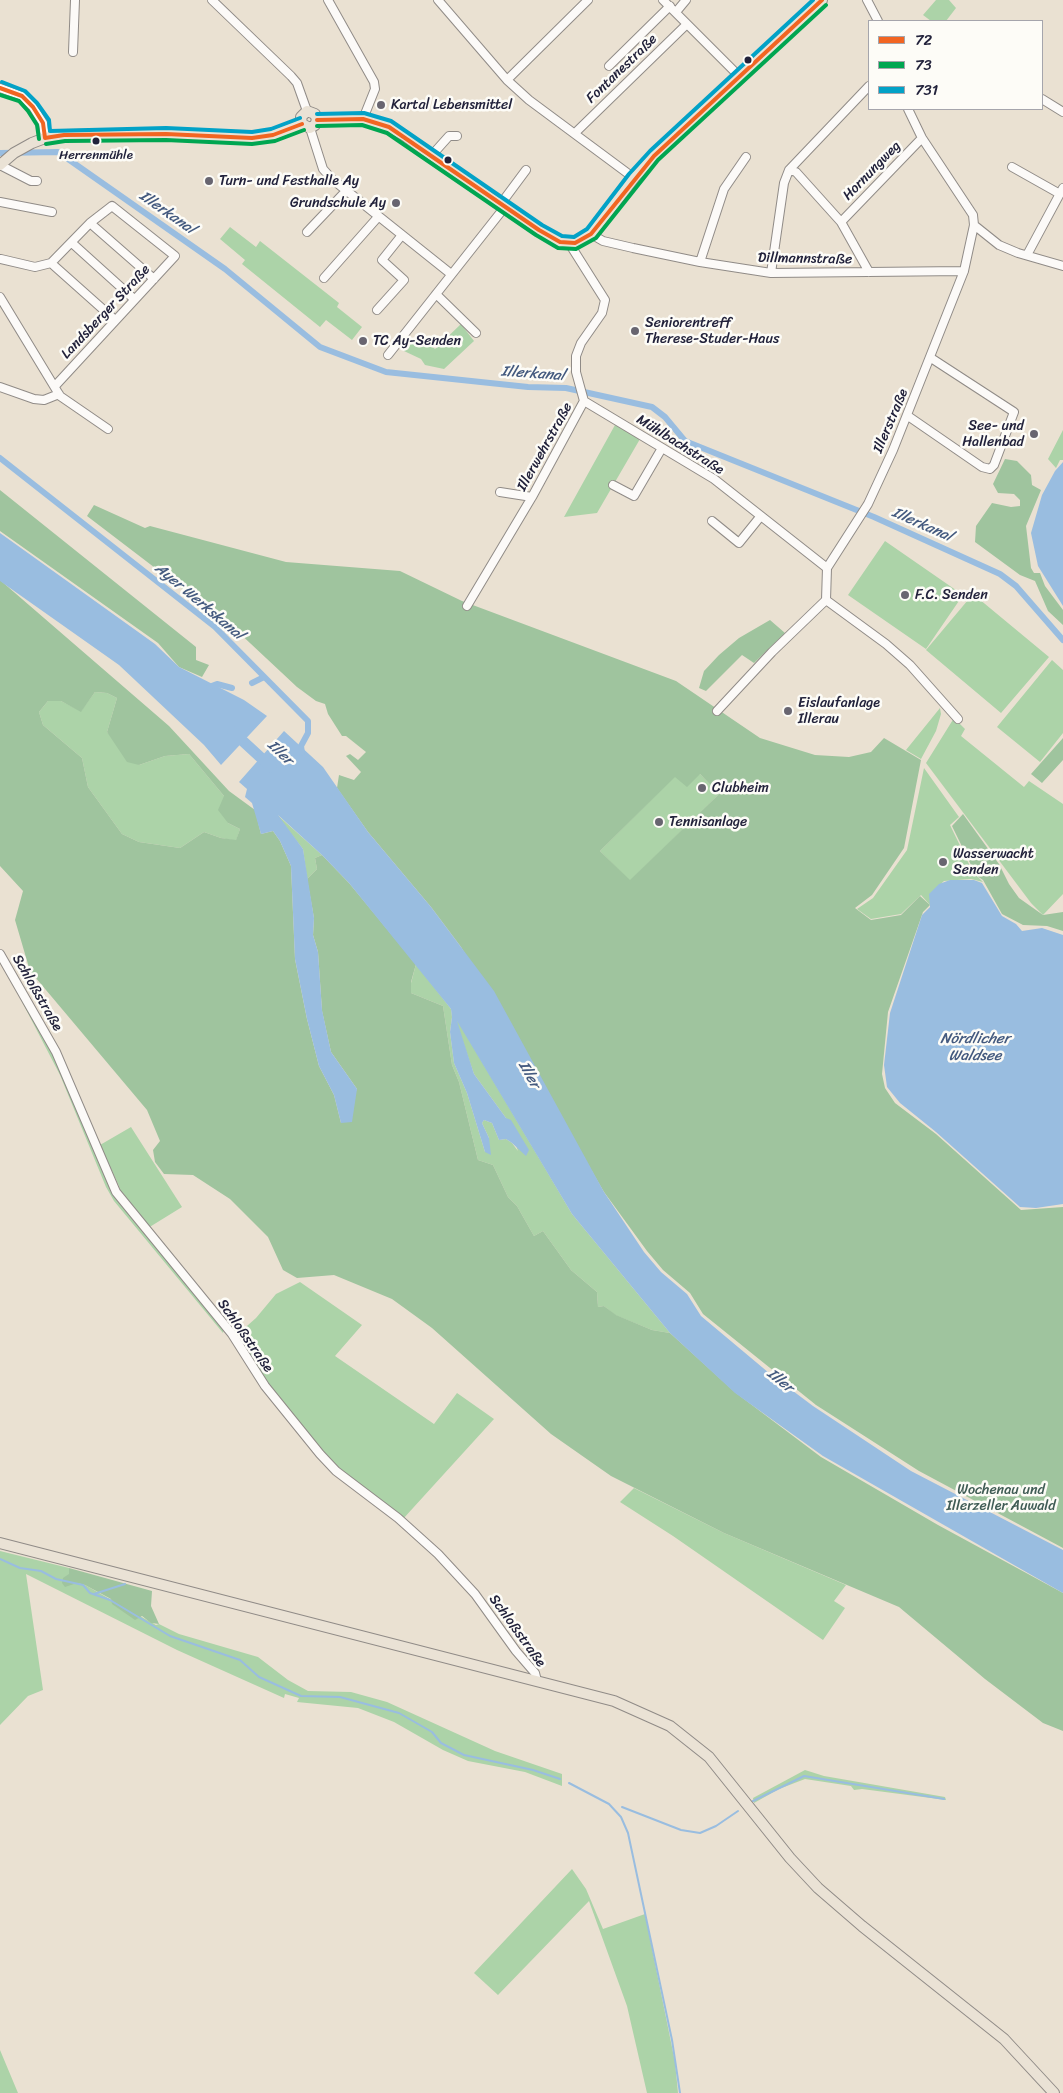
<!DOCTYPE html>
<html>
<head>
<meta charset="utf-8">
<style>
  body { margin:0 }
  #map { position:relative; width:1063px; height:2093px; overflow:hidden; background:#eae1d2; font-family:Sriracha,sans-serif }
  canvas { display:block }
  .legend { position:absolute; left:868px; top:20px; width:175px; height:90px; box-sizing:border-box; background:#fdfcf7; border:1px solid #a5a5ac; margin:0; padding:6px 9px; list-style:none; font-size:15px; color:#22223b }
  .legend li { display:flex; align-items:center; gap:10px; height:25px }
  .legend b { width:25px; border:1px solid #a5a5ac }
</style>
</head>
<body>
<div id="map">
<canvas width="1063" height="2093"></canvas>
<ul class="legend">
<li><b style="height:6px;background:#f26522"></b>72</li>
<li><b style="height:6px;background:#00a651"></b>73</li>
<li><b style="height:6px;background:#02a2c7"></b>731</li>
</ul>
</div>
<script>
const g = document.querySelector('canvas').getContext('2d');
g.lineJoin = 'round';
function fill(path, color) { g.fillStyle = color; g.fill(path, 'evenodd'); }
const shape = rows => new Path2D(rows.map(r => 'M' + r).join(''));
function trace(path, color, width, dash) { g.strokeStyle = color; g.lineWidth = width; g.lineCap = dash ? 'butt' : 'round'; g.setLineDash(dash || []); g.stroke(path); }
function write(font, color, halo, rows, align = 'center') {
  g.font = font + ' Sriracha,sans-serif'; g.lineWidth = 5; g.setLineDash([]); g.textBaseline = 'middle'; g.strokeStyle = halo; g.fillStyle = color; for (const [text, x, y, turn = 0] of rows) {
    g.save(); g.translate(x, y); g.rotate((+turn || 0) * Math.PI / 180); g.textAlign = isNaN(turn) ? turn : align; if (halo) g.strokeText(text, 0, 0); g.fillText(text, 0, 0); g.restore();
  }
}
fill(shape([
  [936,0,949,0,956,8,946,21,931,21,923,15],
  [230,227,256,247,260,241,339,303,337,307,362,327,352,340,326,320,320,327,242,264,245,260,220,239],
  [461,324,474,341,444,369,425,365,421,359,404,351,418,334,435,349],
  [615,425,640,439,597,513,564,517],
  [1063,430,1063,460,1060,460,1056,468,1048,459],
  [885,541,963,595,926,649,848,595],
  [973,594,1049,657,1001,713,926,650],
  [1052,660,1063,670,1063,733,1040,762,997,727],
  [95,692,107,693,117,698,107,732,139,765,165,756,189,754,224,796,228,823,240,829,236,841,221,838,204,832,180,848,139,842,122,834,88,787,82,758,43,725,39,712,48,701,61,701,81,711],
  [940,708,941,714,936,731,921,759,906,750],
  [954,718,965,729,961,736,1024,787,1029,781,1063,804,1063,894,1043,915,1031,903,926,763],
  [924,768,959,817,950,825,969,864,970,870,970,866,976,875,983,882,971,879,944,881,930,894,930,905,921,895,901,914,871,919,857,909,873,898,907,850],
  [700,774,719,794,630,881,600,851,675,776],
  [273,811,322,855,315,858,317,869,307,879,303,849],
  [416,964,451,1009,452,1017,450,1032,454,1063,467,1093,485,1152,489,1138,482,1123,484,1120,492,1123,499,1140,506,1139,512,1143,518,1151,506,1118,474,1074,456,1022,458,1021,572,1214,670,1333,652,1330,615,1315,604,1306,598,1307,597,1292,571,1270,543,1231,534,1236,517,1206,508,1197,493,1165,478,1160,459,1082,452,1065,443,1006,411,993,411,983],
  [19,996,44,1036,62,1073,115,1196,168,1258,224,1329,223,1333,114,1201,106,1187,60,1075],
  [131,1127,182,1207,148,1228,123,1193,120,1192,119,1186,100,1145],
  [300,1282,362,1325,335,1356,434,1424,457,1393,494,1419,403,1519,336,1467,319,1450,278,1399,238,1341,239,1333,256,1318,276,1294],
  [634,1488,724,1533,846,1585,834,1601,845,1608,823,1640,673,1536,620,1502],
  [0,1551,69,1568,69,1574,77,1583,85,1585,156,1625,159,1624,179,1634,258,1657,288,1680,308,1691,351,1692,387,1702,495,1751,562,1774,562,1786,525,1772,468,1761,443,1750,394,1722,358,1708,297,1702,299,1698,285,1694,284,1698,177,1650,26,1574,43,1690,28,1696,0,1725],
  [805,1770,824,1776,945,1797,946,1800,862,1789,854,1790,851,1786,805,1779,779,1789,754,1803,753,1798],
  [572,1869,586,1889,603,1929,645,1914,675,2062,678,2093,647,2093,627,2006,589,1901,498,1995,474,1973],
  [0,2050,18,2093,0,2093]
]), '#acd3a8');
fill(shape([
  [1005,459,1017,461,1031,475,1032,485,1041,490,1026,526,1031,568,1034,573,1040,573,1045,586,1063,610,1063,625,1048,611,1035,581,1020,575,975,542,976,526,992,503,1011,507,1020,506,1020,500,1014,494,998,493,993,484],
  [0,490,196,647,196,660,209,665,202,677,179,667,158,643,0,531],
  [94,505,145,528,150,526,286,562,400,571,462,601,676,681,760,738,815,755,849,757,871,752,884,738,921,760,904,848,872,895,855,908,871,920,901,915,920,896,930,905,923,912,888,1012,882,1074,885,1088,895,1103,936,1134,1021,1210,1063,1207,1063,1548,919,1471,816,1405,703,1314,690,1293,663,1270,647,1251,604,1192,461,947,431,907,368,832,337,788,339,775,354,780,361,772,346,756,350,754,358,760,366,752,346,736,342,736,328,714,325,704,316,701,297,687,235,629,87,516],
  [700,774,719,794,630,880,600,851,675,777,687,787],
  [0,580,169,726,229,791,255,810,261,834,273,831,280,841,291,866,295,959,307,1019,319,1066,334,1095,341,1123,357,1089,331,1052,322,1011,318,952,313,935,314,918,307,879,317,869,315,858,322,855,349,883,416,964,411,982,411,993,443,1006,452,1065,459,1082,478,1160,493,1165,508,1197,517,1206,534,1236,543,1231,571,1270,597,1292,598,1307,604,1306,616,1315,652,1330,670,1333,736,1393,821,1457,938,1525,1063,1593,1063,1731,1043,1723,985,1679,899,1607,724,1533,611,1476,551,1434,432,1328,392,1299,334,1275,297,1278,283,1270,268,1237,230,1199,193,1175,164,1174,155,1162,153,1150,160,1141,147,1110,30,971,15,920,23,891,0,866],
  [95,692,107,693,117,698,107,732,127,762,139,765,165,756,189,754,224,796,218,810,228,823,240,829,236,840,221,838,204,832,180,848,139,842,122,834,88,787,82,758,43,725,39,712,48,701,61,701,81,712],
  [770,620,785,633,754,663,742,655,706,691,699,688,704,671,719,655,739,638],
  [1063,738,1063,760,1042,783,1031,774],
  [963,814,999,864,1009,884,1019,898,1043,915,1063,912,1063,931,1047,926,1023,925,1002,914,983,880,977,876,971,865,952,826],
  [69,1568,152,1591,151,1606,159,1624,151,1623,142,1616,135,1620,112,1604,111,1599,85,1585,77,1583,65,1587,62,1583,63,1578,69,1574]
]), '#9fc49e');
fill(shape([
  [1063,462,1063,606,1038,566,1031,533,1042,495,1055,471],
  [0,533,155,644,179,667,244,700,267,716,221,765,204,745,119,665,0,581],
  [284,731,323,767,368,832,431,907,494,991,604,1192,644,1252,661,1272,687,1294,701,1316,769,1373,813,1406,911,1471,1063,1550,1063,1593,823,1456,735,1393,670,1333,572,1214,457,1021,474,1074,506,1118,511,1120,529,1150,526,1156,512,1143,506,1139,499,1140,492,1123,484,1120,482,1123,489,1138,491,1155,485,1152,467,1093,454,1063,450,1032,452,1017,451,1009,349,883,322,855,278,815,303,849,314,918,313,935,318,952,322,1010,331,1052,357,1089,352,1122,341,1123,334,1095,319,1066,307,1019,295,959,291,866,280,841,273,831,261,834,252,803,245,797,247,789,239,782],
  [950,880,974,880,982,883,1002,916,1016,924,1022,931,1042,928,1063,935,1063,1204,1036,1208,1020,1207,936,1132,900,1103,887,1087,884,1065,890,1013,922,915,930,907,929,894,939,884]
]), '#99bde0');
trace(shape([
  [0,1559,20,1568,41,1571,56,1579,83,1585,90,1593,110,1600,170,1636,240,1660,259,1677,301,1696,340,1697,399,1713,432,1732,441,1743,464,1755,533,1770,560,1779],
  [94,1594,125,1584],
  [569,1783,609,1804,621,1817,628,1833,672,2040,680,2093],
  [753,1801,804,1776,944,1799],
  [622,1807,681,1830,700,1833,716,1826,738,1811]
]), '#99bde0', 2);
trace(shape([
  [0,153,58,152,225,269,320,347,386,372,528,387,566,388,652,407,665,417,685,441,874,517,1000,574,1016,586,1063,640],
  [0,458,215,627,308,721,308,733,301,746,302,753],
  [252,683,264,677],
  [209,687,217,684,232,688]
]), '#99bde0', 6);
trace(shape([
  [233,732,271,767]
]), '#99bde0', 11);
const minor = shape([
  [212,0,291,76,297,83,307,111],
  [328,0,374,82,375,89,363,119],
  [438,0,507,80,529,100,634,178],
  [663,0,740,77],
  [867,0,878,21],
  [676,12,686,0],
  [73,52,75,0],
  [609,66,670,6],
  [507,80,588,0],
  [0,88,22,96,33,107,43,123,45,138],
  [1042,99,1063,112],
  [310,128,323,169,332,179,451,274],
  [575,133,687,24],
  [432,155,449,136,457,136],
  [0,165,31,181,37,181],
  [1012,167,1060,194],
  [789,170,796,172,841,222,869,272],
  [0,202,52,212],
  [500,205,526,170],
  [841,222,922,138],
  [90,223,154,279],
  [974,225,999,245,1018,253,1063,266],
  [307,232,346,191],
  [591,234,603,241,633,248,700,262,771,273,964,271],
  [72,243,134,299],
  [1027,255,1063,188],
  [1,259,35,267,51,263,90,223,112,206,175,256,55,386],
  [700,262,724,189,746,157],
  [51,263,115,320],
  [771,273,784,183,789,170,869,86],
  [324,278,378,217],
  [436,294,476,333],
  [0,297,60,396,108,429],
  [377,310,404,280,382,260,402,235],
  [388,355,504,208],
  [0,387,34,399,44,400,59,394],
  [584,401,714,479,827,568],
  [908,416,982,467,990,469,994,465,1014,412,931,358],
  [613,485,634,496,662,448],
  [500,492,532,497],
  [712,521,739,543,760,517],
  [826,600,886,644,910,665,958,719],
  [467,606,532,497,584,401,576,372,576,356,581,343,602,313,605,300,569,243],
  [717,711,772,652,826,600,827,568,868,504,893,450,964,271,974,225,973,215,922,138,908,109],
  [0,954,56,1052,116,1192,232,1334,265,1386,320,1454,336,1471,398,1518,438,1554,475,1594,516,1651,535,1673,537,1681]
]);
const major = shape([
  [317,120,363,119,389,127,405,136,492,199,539,230,560,242,575,243,591,234,634,178,654,156,822,0],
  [302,124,301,117,307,111,315,114,317,120],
  [302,124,310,128,315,125,317,120],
  [0,165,14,153,32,143,45,138,64,135,173,134,252,138,273,135,302,124],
  [0,1543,614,1701,670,1726,709,1757,790,1858,818,1888,862,1926,1004,2039,1054,2093]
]);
trace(minor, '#908b87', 10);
trace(major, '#908b87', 12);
trace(minor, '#fcfaf8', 8);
trace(major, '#eae2d5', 10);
trace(shape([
  [0,88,22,96,33,107,43,123,45,138],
  [317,120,363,119,389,127,539,230,560,242,575,243,591,234,654,156,822,0],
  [45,138,64,135,166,134,252,138,273,135,302,124]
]), '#f26522', 4);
trace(shape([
  [0,95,19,101,28,111,37,125,39,139],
  [317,126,362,125,387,133,536,235,558,248,576,249,596,238,658,160,826,5],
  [46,144,65,141,166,140,252,144,275,141,304,130]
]), '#00a651', 4);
trace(shape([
  [2,82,25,91,37,103,49,120,50,131,166,128,252,132,271,129,300,118],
  [317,114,364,113,391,121,542,225,562,236,574,237,587,229,629,174,650,151,813,0]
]), '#02a2c7', 4);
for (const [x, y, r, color] of [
  [748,60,4.5,"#22223b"],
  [381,105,5,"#686570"],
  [96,141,4.5,"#22223b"],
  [448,160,4.5,"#22223b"],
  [209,181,5,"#686570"],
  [396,203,5,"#686570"],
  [635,331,5,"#686570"],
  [363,341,5,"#686570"],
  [1034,434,5,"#686570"],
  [905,595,5,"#686570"],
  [788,711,5,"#686570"],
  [702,788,5,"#686570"],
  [659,822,5,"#686570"],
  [943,862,5,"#686570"]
]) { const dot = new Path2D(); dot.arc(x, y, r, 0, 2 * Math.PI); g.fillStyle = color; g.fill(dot); trace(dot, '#fdfcf7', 2); }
write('13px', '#22223b', '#fdfcf7', [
  ["Herrenmühle",96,156]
]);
write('14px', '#22223b', '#fdfcf7', [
  ["Fontanestraße",622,69,-44],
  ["Hornungweg",872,171,-46],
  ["Dillmannstraße",805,259,1],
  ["Landsberger Straße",106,312,-47],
  ["Illerstraße",891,421,-67],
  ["Mühlbachstraße",680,445,32],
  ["Illerwehrstraße",545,447,-61],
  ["Schloßstraße",37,993,60],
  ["Schloßstraße",245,1336,55],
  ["Schloßstraße",517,1631,54]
]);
write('14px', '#22223b', '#fdfcf7', [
  ["Kartal Lebensmittel",391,105],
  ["Turn- und Festhalle Ay",219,181],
  ["Grundschule Ay",386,203,"right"],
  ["Seniorentreff",645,323],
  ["Therese-Studer-Haus",645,339],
  ["TC Ay-Senden",373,341],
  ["See- und",1024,426,"right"],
  ["Hallenbad",1024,442,"right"],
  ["F.C. Senden",915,595],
  ["Eislaufanlage",798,703],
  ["Illerau",798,719],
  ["Clubheim",712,788],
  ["Tennisanlage",669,822],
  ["Wasserwacht",953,854],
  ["Senden",953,870]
], 'left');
write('14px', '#405c55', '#fdfcf7', [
  ["Wochenau und",1001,1490],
  ["Illerzeller Auwald",1001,1506]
]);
write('italic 15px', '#445a7f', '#fdfcf7', [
  ["Illerkanal",167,213,35],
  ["Illerkanal",533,374,4],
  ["Illerkanal",922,525,24],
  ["Ayer Werkskanal",199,602,40],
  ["Iller",280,753,43],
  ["Nördlicher",975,1039],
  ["Waldsee",975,1056],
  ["Iller",529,1075,61],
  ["Iller",780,1381,39]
]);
</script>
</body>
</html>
